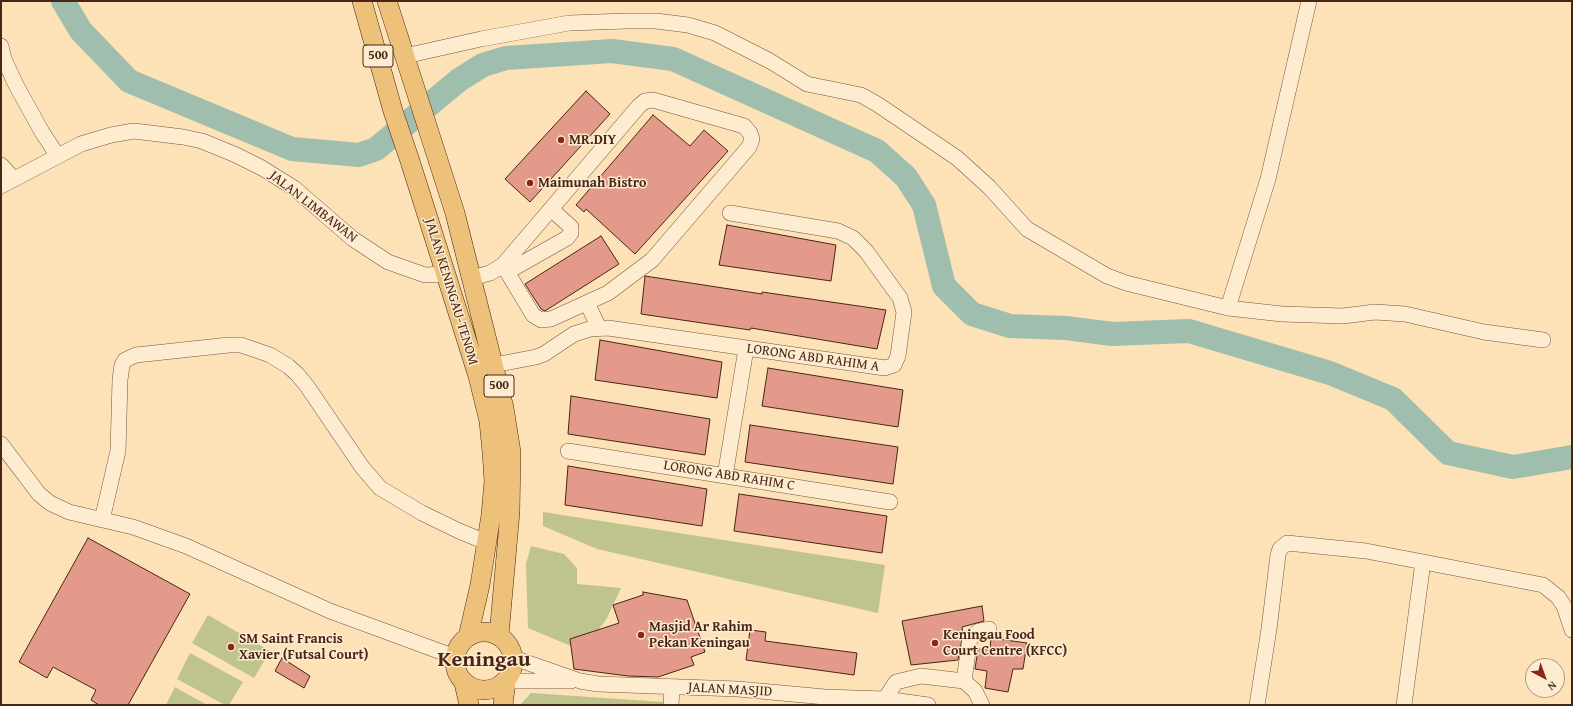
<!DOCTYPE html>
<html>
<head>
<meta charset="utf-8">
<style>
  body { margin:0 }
  #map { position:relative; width:1573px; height:706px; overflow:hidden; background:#fce2b6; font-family:"Gentium Book Plus",serif }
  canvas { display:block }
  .frame { position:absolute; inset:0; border:2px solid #482617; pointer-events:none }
  .north { position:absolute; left:1525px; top:658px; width:40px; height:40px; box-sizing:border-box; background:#fdecd0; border:1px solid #b59d86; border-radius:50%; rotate:139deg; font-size:11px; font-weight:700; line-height:16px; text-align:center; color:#482617 }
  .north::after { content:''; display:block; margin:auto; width:14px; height:18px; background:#8f2418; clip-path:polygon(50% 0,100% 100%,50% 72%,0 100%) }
</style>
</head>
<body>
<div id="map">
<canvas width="1573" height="706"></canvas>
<div class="frame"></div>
<div class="north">N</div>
</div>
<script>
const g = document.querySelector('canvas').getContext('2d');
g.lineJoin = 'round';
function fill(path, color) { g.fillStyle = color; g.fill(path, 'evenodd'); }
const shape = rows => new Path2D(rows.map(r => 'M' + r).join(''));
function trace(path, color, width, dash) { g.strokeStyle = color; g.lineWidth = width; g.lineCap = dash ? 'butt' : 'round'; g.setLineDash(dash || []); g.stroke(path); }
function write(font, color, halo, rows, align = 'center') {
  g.font = font + ' "Gentium Book Plus",serif'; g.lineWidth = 3; g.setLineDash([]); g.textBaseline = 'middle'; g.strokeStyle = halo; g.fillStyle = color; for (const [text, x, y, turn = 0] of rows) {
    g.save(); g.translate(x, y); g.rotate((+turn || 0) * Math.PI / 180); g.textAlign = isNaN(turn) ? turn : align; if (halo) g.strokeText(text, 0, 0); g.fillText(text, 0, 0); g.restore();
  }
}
fill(shape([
  [543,512,885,565,878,613,597,549,543,526],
  [531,546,564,554,577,568,577,584,621,588,606,620,598,630,571,646,528,628,526,564],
  [208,615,270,651,254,678,192,643],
  [190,653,243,682,229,705,225,705,177,679],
  [175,687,196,699,208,705,166,705],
  [531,693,663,702,663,705,520,705]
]), '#bfc38e');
trace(shape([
  [63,1,81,31,129,81,292,149,359,155,376,149,459,80,483,65,506,58,612,51,673,59,877,151,906,177,924,205,944,286,972,314,1010,326,1066,328,1112,334,1189,331,1330,373,1393,399,1448,453,1513,467,1572,457]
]), '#9fbead', 24);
const building = shape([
  [586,91,610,114,530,202,505,179,586,91],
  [653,115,690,146,704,130,728,151,635,254,586,209,584,212,576,205,653,115],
  [727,225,836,245,831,281,719,265,727,225],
  [601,236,619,264,545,311,541,309,525,284,601,236],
  [645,276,762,294,762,292,886,310,877,349,751,328,750,330,641,314,645,276],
  [600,340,722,362,717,398,595,380,600,340],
  [768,368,903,390,898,427,762,406,768,368],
  [571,396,710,419,705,455,568,434,571,396],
  [750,425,898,447,893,484,745,462,750,425],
  [568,466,707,489,702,526,565,505,568,466],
  [739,494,887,516,882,553,734,531,739,494],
  [88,538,190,594,128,705,99,705,91,700,96,690,53,667,47,678,19,662,88,538],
  [643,592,687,600,705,652,691,657,694,665,658,677,628,676,574,669,570,639,619,623,613,605,643,595,643,592],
  [982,606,984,621,962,627,963,634,958,660,911,665,902,621,982,606],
  [750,630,766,632,765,641,857,653,854,675,746,660,750,630],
  [991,638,1027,643,1023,669,1013,669,1008,692,985,688,987,671,975,669,978,649,990,649,991,638],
  [282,658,310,676,304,688,275,671,282,658]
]);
fill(building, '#e49a8a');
trace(building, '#482617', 1);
const minor = shape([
  [1,46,4,59,16,85,42,132,57,155],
  [405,56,481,39,569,23,627,21,656,21,688,25,715,33,770,61,807,84,861,95,877,104,957,158,989,187,1027,229,1107,276,1126,283,1228,308,1282,314,1343,316,1375,312,1405,314,1484,332,1543,340],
  [1,165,14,179],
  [1,186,81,144,111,135,134,131,183,137,202,141,236,155,262,168,294,188,353,239,388,262,425,275,446,274],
  [507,272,567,238,571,233,571,227,551,209],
  [472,278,490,273,503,265,639,106,645,101,653,100,744,126,750,133,752,139,749,147,652,260,608,293,551,319,541,320,533,315,503,265],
  [587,303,599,328],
  [1228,308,1268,179,1309,1],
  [494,365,536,357,544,354,574,334,590,329,608,328,885,368,894,365,898,356,904,312,900,298,866,251,853,238,838,231,730,213],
  [1,444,39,494,50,503,69,512,133,527,186,546,330,611,455,657],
  [568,451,890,502],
  [725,476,746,349],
  [102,520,118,451,120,380,122,365,125,360,136,355,229,345,241,345,270,355,288,366,297,374,307,386,362,467,380,488,422,513,459,531,486,542],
  [514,658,580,681,598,684,738,689,825,697,885,699,928,705],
  [506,681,571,681],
  [964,681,970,638,979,631,989,629],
  [885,699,896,682,921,676,964,681,975,691,982,705],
  [671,705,672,687],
  [1257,705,1269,629,1278,555,1280,549,1287,543,1366,551,1543,585,1558,597,1564,606,1572,630],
  [1404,705,1423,562]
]);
const major = shape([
  [362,1,393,111,410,161,478,376,489,421,492,452,494,481,491,515,480,585,468,637],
  [387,1,455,213,504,408,511,452,510,512,499,635],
  '455 661a29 29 0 1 1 58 0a29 29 0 1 1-58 0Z',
  [464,683,469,705],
  [503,705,506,681]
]);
trace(minor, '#75553f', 16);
trace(major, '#482617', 20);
trace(minor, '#fdecd0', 15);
trace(major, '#eec17b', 19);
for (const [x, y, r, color] of [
  [561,140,4,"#8f2418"],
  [530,183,4,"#8f2418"],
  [641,635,4,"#8f2418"],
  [935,643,4,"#8f2418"],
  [231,647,4,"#8f2418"]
]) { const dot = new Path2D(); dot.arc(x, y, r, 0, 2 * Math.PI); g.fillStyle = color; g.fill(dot); trace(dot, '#fdecd0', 1.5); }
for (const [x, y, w] of [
  [378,56,30],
  [499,386,30]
]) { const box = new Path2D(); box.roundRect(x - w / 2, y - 11, w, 22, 3); g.fillStyle = '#fdecd0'; g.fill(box); trace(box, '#482617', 1); }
write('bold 13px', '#482617', null, [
  ["500",378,56],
  ["500",499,386]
]);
write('bold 14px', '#482617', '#fdecd0', [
  ["MR.DIY",569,140],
  ["Maimunah Bistro",538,183],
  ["Masjid Ar Rahim",649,627],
  ["Pekan Keningau",649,643],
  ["Keningau Food",943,635],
  ["Court Centre (KFCC)",943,651],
  ["SM Saint Francis",239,639],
  ["Xavier (Futsal Court)",239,655]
], 'left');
write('14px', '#482617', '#fdecd0', [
  ["JALAN LIMBAWAN",313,207,38],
  ["JALAN KENINGAU-TENOM",451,292,73],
  ["LORONG ABD RAHIM A",813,358,8],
  ["LORONG ABD RAHIM C",729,476,9],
  ["JALAN MASJID",730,690,3]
]);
write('bold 22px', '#482617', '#fdecd0', [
  ["Keningau",484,660]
]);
</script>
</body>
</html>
